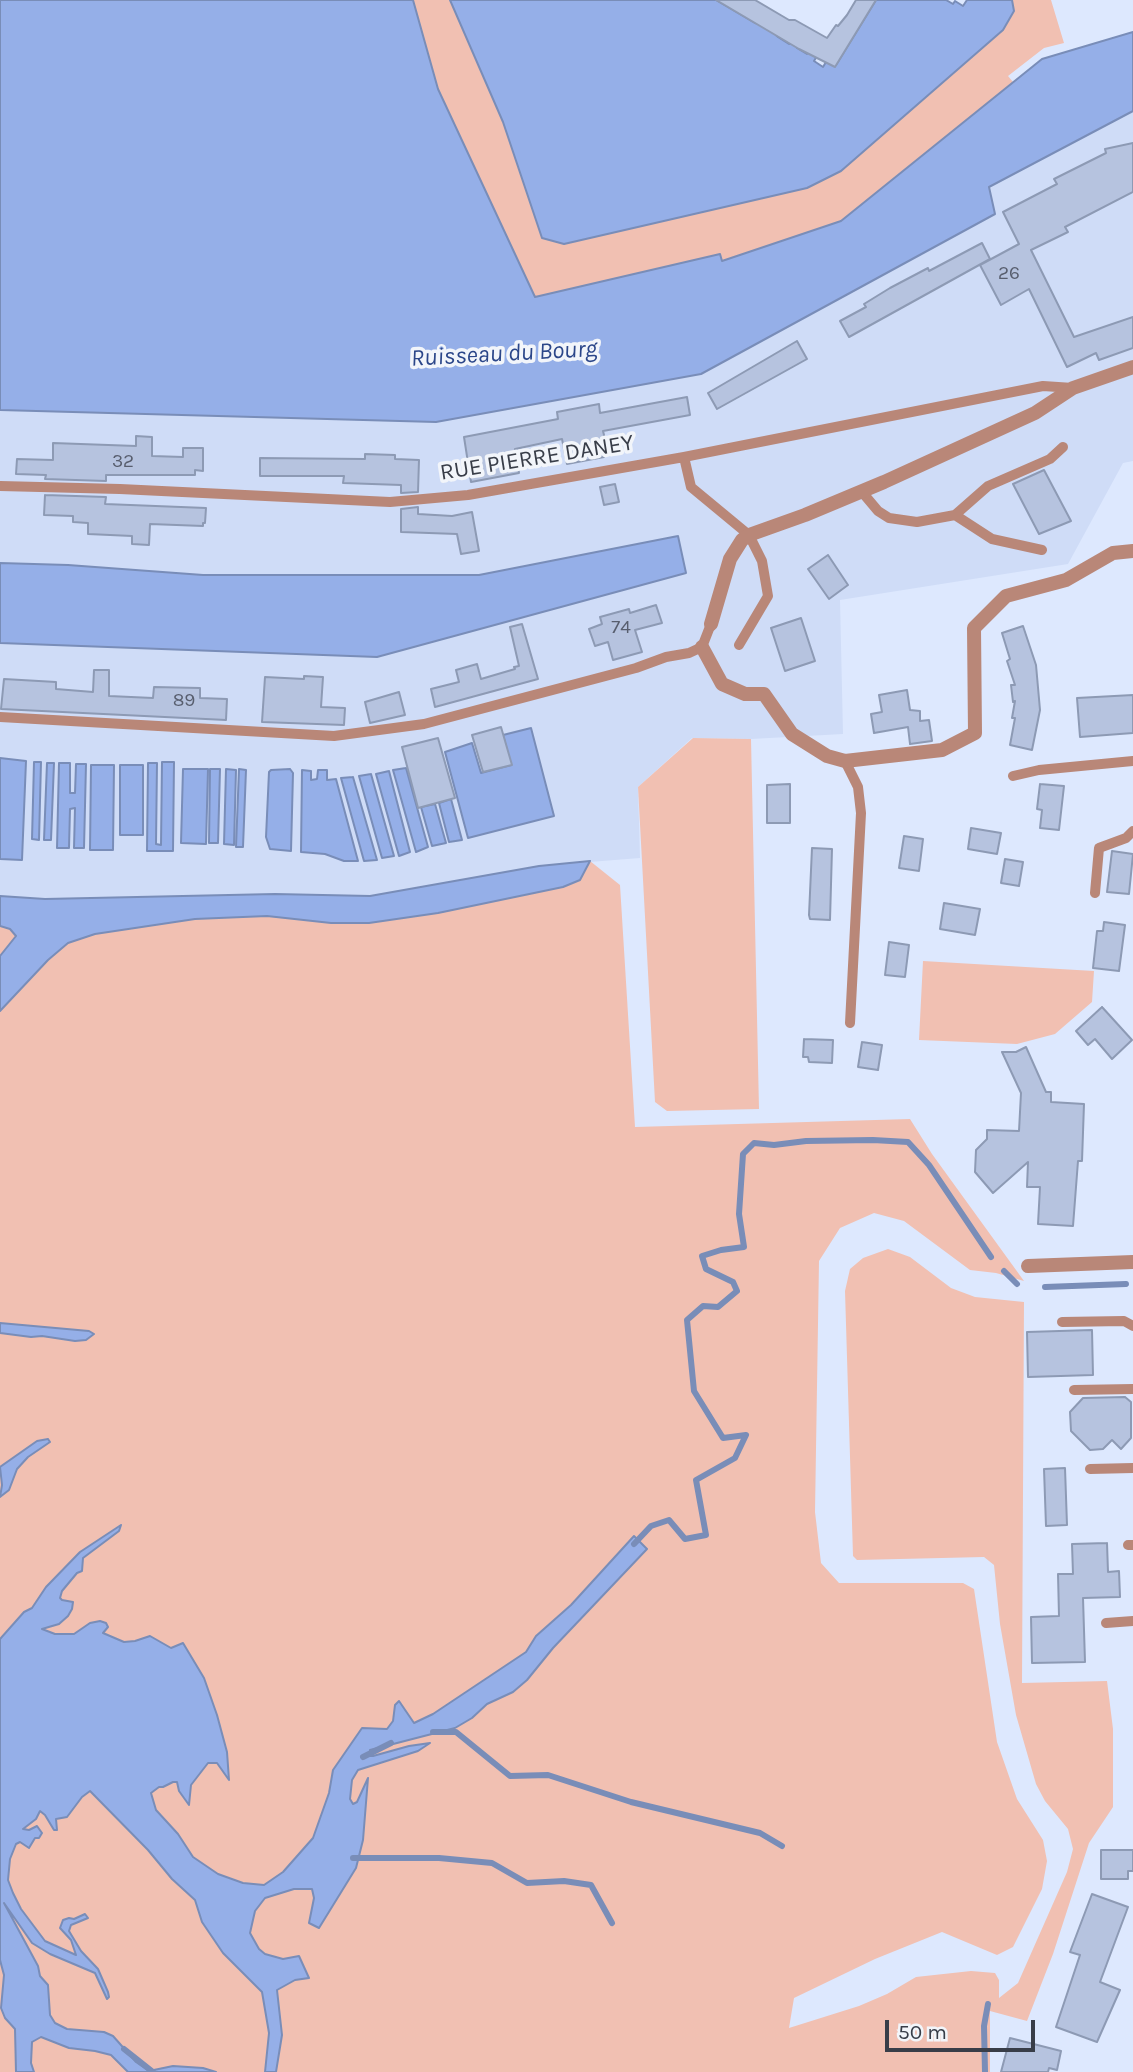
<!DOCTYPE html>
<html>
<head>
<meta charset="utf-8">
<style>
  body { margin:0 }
  #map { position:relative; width:1133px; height:2072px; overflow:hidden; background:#dde8fe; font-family:Karla,sans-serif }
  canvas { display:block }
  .scale { position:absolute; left:885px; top:2020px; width:150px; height:32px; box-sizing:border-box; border:4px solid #383d48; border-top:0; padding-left:9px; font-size:21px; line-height:24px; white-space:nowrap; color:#383d48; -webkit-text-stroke:5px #f2f5fa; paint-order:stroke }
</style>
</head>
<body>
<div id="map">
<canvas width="1133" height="2072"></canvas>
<div class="scale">50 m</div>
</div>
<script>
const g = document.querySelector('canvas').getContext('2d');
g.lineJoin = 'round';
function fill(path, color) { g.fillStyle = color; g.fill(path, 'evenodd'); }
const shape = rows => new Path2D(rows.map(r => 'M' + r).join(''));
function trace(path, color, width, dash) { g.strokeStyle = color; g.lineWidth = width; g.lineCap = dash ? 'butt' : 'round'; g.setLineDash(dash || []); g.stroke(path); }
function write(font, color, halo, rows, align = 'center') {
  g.font = font + ' Karla,sans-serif'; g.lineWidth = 7; g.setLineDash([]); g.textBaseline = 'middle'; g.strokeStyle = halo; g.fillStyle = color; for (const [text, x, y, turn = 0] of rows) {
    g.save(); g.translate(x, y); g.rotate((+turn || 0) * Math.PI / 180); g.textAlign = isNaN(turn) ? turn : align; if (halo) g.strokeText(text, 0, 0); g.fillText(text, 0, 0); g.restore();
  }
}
fill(shape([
  [1133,111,1133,461,1123,463,1068,564,840,600,843,734,751,739,692,738,638,787,640,858,539,866,370,896,275,894,45,899,0,896,0,643,377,657,553,560,479,575,203,575,68,565,0,563,0,410,436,422,701,374,995,214,989,187]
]), '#cfdcf7');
fill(shape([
  [0,0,450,0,503,122,542,238,1013,11,1012,0,1051,0,1064,43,1044,48,1008,76,1013,82,778,277,0,356],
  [693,738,751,739,759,1109,667,1111,655,1102,638,787],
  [590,861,620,885,635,1127,910,1119,932,1154,1024,1281,996,1273,970,1270,904,1221,874,1213,840,1228,819,1261,815,1512,821,1563,839,1583,963,1583,974,1589,997,1742,1017,1799,1043,1840,1047,1861,1042,1889,1013,1947,997,1955,942,1932,875,1959,794,1998,789,2028,859,2006,887,1994,916,1977,971,1971,995,1973,999,1980,999,1998,1018,1983,1067,1872,1073,1849,1068,1829,1045,1801,1036,1784,1016,1715,1000,1624,994,1565,984,1557,857,1560,853,1556,845,1291,850,1269,863,1258,888,1249,910,1257,951,1288,975,1297,1024,1302,1022,1683,1107,1681,1113,1729,1113,1807,1089,1843,1053,1954,1027,2021,990,2011,990,2072,0,2072,0,896,45,899,275,894,370,896,539,866],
  [923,961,1094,971,1092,1002,1055,1034,1017,1044,919,1040]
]), '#f1c0b2');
const water = shape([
  [0,0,413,0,438,89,535,297,720,254,722,261,841,221,1042,59,1133,32,1133,111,989,187,995,214,701,374,436,422,0,410,0,0],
  [450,0,716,0,755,23,766,25,778,37,789,44,800,42,797,48,807,54,811,48,819,53,814,61,823,67,826,62,836,65,876,0,946,0,953,4,955,1,963,6,967,0,1012,0,1014,11,1003,30,841,171,807,188,564,244,542,238,503,122,450,0],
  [678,536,686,573,377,657,0,643,0,563,68,565,203,575,479,575,678,536],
  [531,728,554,816,468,838,445,752,472,743,481,773,511,765,503,735,531,728],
  [0,758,26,761,22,860,0,859,0,758],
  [34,762,41,762,39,840,32,839,34,762],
  [162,762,174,762,173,851,147,851,148,763,157,763,156,844,161,845,162,762],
  [47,763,54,763,51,840,44,840,47,763],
  [59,763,70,763,70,793,75,793,76,764,86,764,84,848,74,848,75,808,70,809,69,848,57,848,59,763],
  [91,765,114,765,113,850,90,850,91,765],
  [120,765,143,765,143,835,120,835,120,765],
  [406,768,428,847,416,852,393,770,406,768],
  [183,769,208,769,206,844,181,843,183,769],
  [210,769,220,769,218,843,209,843,210,769],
  [226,769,236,770,234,845,224,844,226,769],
  [239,769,246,770,243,847,236,847,239,769],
  [290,769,293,773,291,851,270,849,266,837,269,772,271,770,290,769],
  [302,770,311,771,311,780,317,779,318,770,327,770,327,780,336,779,358,861,344,861,325,854,301,852,302,770],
  [389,771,410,852,399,856,376,774,389,771],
  [371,774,394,856,382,858,359,776,371,774],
  [353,777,377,860,364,861,341,778,353,777],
  [451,799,462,840,449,842,439,803,451,799],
  [435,804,446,843,432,846,421,807,435,804],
  [590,861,580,880,563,887,438,913,369,923,331,923,267,916,195,919,95,934,68,943,48,960,0,1011,0,956,16,936,10,929,0,926,0,896,45,899,275,894,370,896,539,866,590,861],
  [0,1323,89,1331,94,1334,86,1340,75,1341,42,1336,31,1337,0,1333,0,1323],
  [48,1439,50,1442,28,1457,17,1469,9,1490,0,1497,2,1485,0,1467,37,1441,48,1439],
  [121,1525,119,1531,83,1558,82,1571,77,1573,62,1591,60,1598,62,1600,73,1602,72,1609,68,1616,59,1624,42,1629,55,1634,74,1634,90,1623,100,1621,106,1623,108,1627,103,1633,124,1642,135,1641,150,1636,171,1648,183,1643,204,1678,217,1715,227,1752,229,1780,217,1763,208,1763,191,1785,189,1805,179,1791,177,1782,173,1782,163,1787,159,1787,151,1793,156,1810,178,1834,193,1857,218,1874,243,1883,264,1885,283,1872,313,1838,329,1793,333,1770,362,1728,387,1729,393,1721,395,1705,399,1701,414,1723,433,1714,526,1652,536,1636,571,1605,634,1536,647,1549,553,1648,527,1680,513,1692,487,1704,472,1718,455,1728,370,1750,370,1756,373,1756,409,1746,430,1743,418,1751,358,1770,352,1780,350,1799,353,1804,357,1802,368,1778,363,1840,356,1868,319,1928,309,1923,314,1898,312,1889,294,1889,265,1898,255,1911,250,1933,259,1949,265,1954,283,1959,299,1956,309,1978,295,1980,277,1990,282,2035,276,2072,265,2072,269,2033,262,1992,223,1953,202,1922,195,1900,172,1879,148,1850,90,1791,82,1797,67,1817,56,1819,57,1830,54,1830,45,1815,40,1811,36,1819,23,1829,29,1830,37,1826,42,1833,39,1838,35,1838,29,1848,20,1842,16,1844,10,1859,8,1880,13,1893,21,1909,45,1941,76,1955,71,1940,60,1928,63,1920,69,1918,74,1919,85,1914,88,1918,71,1925,69,1931,81,1951,98,1969,108,1992,109,1997,107,1999,95,1973,50,1954,32,1943,4,1903,38,1966,40,1976,48,1985,50,2015,55,2023,67,2029,104,2032,113,2036,136,2062,149,2071,173,2066,203,2068,216,2072,128,2072,111,2055,95,2051,69,2048,41,2037,32,2042,31,2063,34,2072,16,2072,15,2029,5,2018,1,2008,4,1975,0,1960,0,1639,24,1612,32,1608,46,1587,80,1552,121,1525]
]);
fill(water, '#95afe8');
trace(water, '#798db8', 2);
trace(shape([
  [1004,1271,1017,1284],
  [1045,1287,1126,1284],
  [634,1544,651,1526,669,1520,685,1539,706,1535,696,1480,735,1458,746,1435,723,1438,694,1391,687,1320,703,1306,718,1307,737,1291,733,1282,706,1269,702,1256,721,1250,744,1247,739,1214,743,1154,754,1143,774,1145,806,1141,873,1140,908,1142,929,1165,991,1257],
  [433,1732,456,1732,510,1776,548,1775,631,1802,760,1833,782,1846],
  [363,1757,391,1743],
  [353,1858,439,1858,492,1863,527,1883,564,1881,591,1885,612,1923],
  [124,2049,153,2072],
  [985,2072,984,2026,988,2004]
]), '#798db8', 6);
const building = shape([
  [716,0,755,0,789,20,795,20,827,38,836,25,838,26,847,15,856,0,876,0,835,67,799,49,716,0],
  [1133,143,1133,192,1065,227,1068,232,1031,250,1074,337,1133,317,1133,348,1099,360,1096,353,1067,367,1029,289,1001,305,980,265,1019,244,1003,212,1057,184,1054,179,1106,153,1105,149,1133,143],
  [982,243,990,259,849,337,840,321,866,307,864,304,890,288,928,268,929,271,982,243],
  [797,341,807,359,717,409,708,393,797,341],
  [687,397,690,415,603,431,605,439,601,439,604,457,567,464,562,439,515,449,519,473,471,482,464,437,558,419,557,412,599,404,600,413,687,397],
  [136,436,152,437,152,456,183,457,183,448,203,448,203,471,195,470,195,475,106,475,106,481,45,479,46,475,16,474,17,459,53,460,53,443,136,446,136,436],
  [365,454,395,455,395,459,419,460,418,492,401,493,401,485,343,483,344,476,260,476,260,458,365,459,365,454],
  [1044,470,1071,521,1039,534,1013,484,1044,470],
  [615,484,619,502,604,505,600,487,615,484],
  [45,495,106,497,105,504,206,508,205,523,203,523,203,526,150,524,149,545,132,544,132,536,88,534,88,523,73,522,73,516,44,515,45,495],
  [418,507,418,514,452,516,472,512,479,551,461,554,457,534,401,532,401,509,418,507],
  [828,555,848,585,829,599,808,569,828,555],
  [656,605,662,623,635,630,642,652,613,660,608,642,595,646,589,629,602,624,600,617,629,609,630,613,656,605],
  [801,618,815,661,785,671,771,628,801,618],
  [522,624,538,679,435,707,431,689,459,682,456,670,477,664,481,679,515,669,514,667,519,666,510,627,522,624],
  [1023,626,1036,665,1040,710,1032,750,1010,745,1015,718,1012,718,1015,701,1013,702,1011,685,1015,685,1007,661,1010,659,1002,633,1023,626],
  [94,670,109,670,109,696,153,698,154,687,200,688,200,698,227,699,226,720,1,709,4,679,56,682,56,689,93,692,94,670],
  [304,676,323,677,321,707,345,708,344,725,262,722,265,677,304,679,304,676],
  [907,690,910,710,920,711,920,721,929,720,932,741,910,744,908,727,874,733,871,714,882,712,879,695,907,690],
  [399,692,405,715,370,723,365,702,399,692],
  [1133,695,1133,733,1080,737,1077,698,1133,695],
  [501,727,512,765,483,772,472,735,501,727],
  [438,738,455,798,418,808,402,747,438,738],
  [790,784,790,823,767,823,767,785,790,784],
  [1040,784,1064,786,1059,830,1040,828,1042,810,1037,809,1040,784],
  [971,828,1001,833,997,854,968,849,971,828],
  [904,836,923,839,919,871,899,868,904,836],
  [812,848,832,849,830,920,810,919,809,915,812,848],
  [1112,851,1133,854,1129,894,1107,892,1112,851],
  [1005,859,1023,862,1019,886,1001,883,1005,859],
  [944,903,980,909,975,935,940,929,944,903],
  [1104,922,1125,925,1119,971,1093,968,1097,931,1103,931,1104,922],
  [889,942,909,945,905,977,885,975,889,942],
  [1102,1007,1132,1040,1112,1059,1095,1039,1088,1045,1076,1031,1102,1007],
  [804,1039,833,1040,832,1063,809,1062,808,1057,803,1057,804,1039],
  [862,1042,882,1045,878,1070,858,1067,862,1042],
  [1026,1047,1046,1092,1051,1092,1051,1102,1084,1104,1082,1161,1078,1161,1073,1226,1038,1224,1040,1187,1027,1187,1028,1162,993,1193,975,1172,976,1150,987,1139,987,1130,1019,1131,1021,1093,1002,1052,1016,1052,1026,1047],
  [1092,1330,1093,1375,1028,1377,1027,1332,1092,1330],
  [1125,1397,1131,1402,1131,1438,1121,1449,1112,1440,1103,1449,1090,1450,1071,1431,1070,1412,1083,1398,1125,1397],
  [1065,1468,1067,1525,1046,1526,1044,1469,1065,1468],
  [1107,1543,1108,1572,1119,1571,1120,1597,1083,1598,1085,1662,1032,1663,1031,1617,1059,1616,1058,1574,1073,1574,1072,1544,1107,1543],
  [1101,1850,1133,1850,1133,1871,1128,1871,1128,1879,1101,1879,1101,1850],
  [1092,1894,1128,1907,1100,1982,1120,1990,1097,2042,1056,2027,1080,1955,1070,1952,1092,1894],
  [1010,2038,1061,2051,1057,2070,1049,2068,1048,2072,1001,2072,1010,2038]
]);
fill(building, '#b6c3df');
trace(building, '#8d9ab4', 2);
trace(shape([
  [684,457,691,487,749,535,762,561,768,596,739,645],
  [0,486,120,489,390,502,468,495,684,457,1043,386,1073,388],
  [862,492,878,511,889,518,917,522,955,515,988,486,1050,459,1063,447],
  [955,515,992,539,1042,550],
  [0,717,334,736,424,724,636,668,666,657,689,653,702,647,711,624],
  [845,761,858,787,861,813,850,1023],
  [1013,776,1039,770,1133,761],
  [1095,893,1099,848,1126,838,1133,831],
  [1062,1322,1124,1321,1133,1326],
  [1074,1390,1133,1389],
  [1090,1469,1133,1468],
  [1128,1545,1133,1545],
  [1106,1623,1133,1621]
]), '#b98778', 10);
trace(shape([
  [711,624,730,559,742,540,749,535,805,515,884,482,1035,413,1073,388,1133,367],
  [702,647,722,684,745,694,764,694,792,734,827,756,845,761,942,750,975,733,974,628,1006,596,1066,580,1113,553,1133,551],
  [1028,1266,1133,1262]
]), '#b98778', 14);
write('19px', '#585e6e', null, [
  ["26",1009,274],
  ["32",123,462],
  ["74",621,628],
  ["89",184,701]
]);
write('23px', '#383d48', '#f2f5fa', [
  ["RUE PIERRE DANEY",537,458,-9]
]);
write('italic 24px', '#2b4689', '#f2f5fa', [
  ["Ruisseau du Bourg",504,354,-3]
]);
</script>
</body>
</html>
